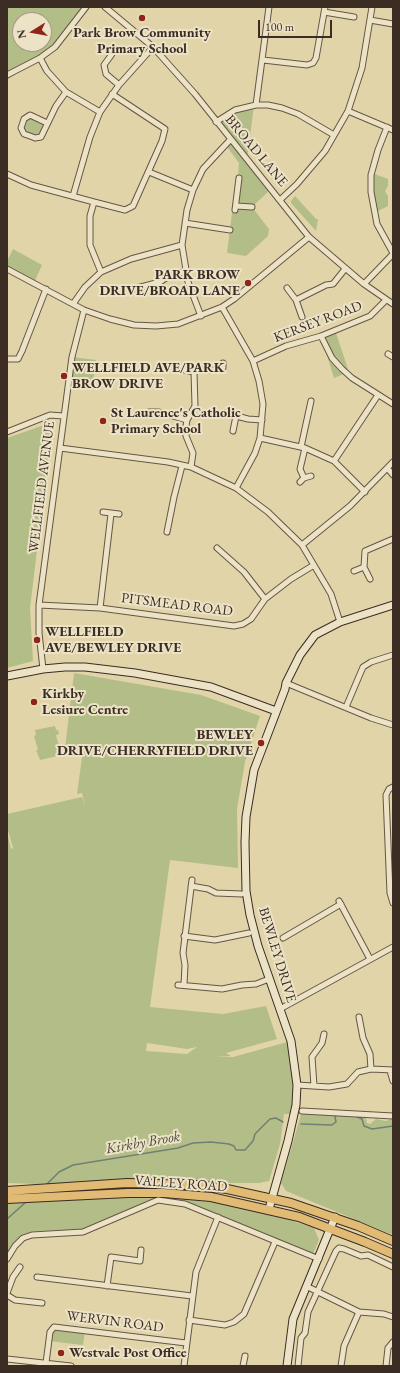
<!DOCTYPE html>
<html>
<head>
<meta charset="utf-8">
<style>
  body { margin:0 }
  #map { position:relative; width:400px; height:1373px; overflow:hidden; background:#e2d4a9; font-family:"EB Garamond",serif }
  canvas { display:block }
  .frame { position:absolute; inset:0; border:8px solid #3b2c24; pointer-events:none }
  .north { position:absolute; left:12px; top:12px; width:40px; height:40px; box-sizing:border-box; background:#ece3c7; border:1px solid #a59a86; border-radius:50%; rotate:259deg; font-size:11px; font-weight:700; line-height:16px; text-align:center; color:#3b2c24 }
  .north::after { content:''; display:block; margin:auto; width:14px; height:18px; background:#8f2418; clip-path:polygon(50% 0,100% 100%,50% 72%,0 100%) }
  .scale { position:absolute; left:258px; top:20px; width:74px; height:18px; box-sizing:border-box; border:2px solid #3b2c24; border-top:0; padding-left:5px; font-size:12px; line-height:14px; white-space:nowrap; color:#3b2c24; -webkit-text-stroke:3px #ece3c7; paint-order:stroke }
</style>
</head>
<body>
<div id="map">
<canvas width="400" height="1373"></canvas>
<div class="frame"></div>
<div class="north">N</div>
<div class="scale">100 m</div>
</div>
<script>
const g = document.querySelector('canvas').getContext('2d');
g.lineJoin = 'round';
function fill(path, color) { g.fillStyle = color; g.fill(path, 'evenodd'); }
const shape = rows => new Path2D(rows.map(r => 'M' + r).join(''));
function trace(path, color, width, dash) { g.strokeStyle = color; g.lineWidth = width; g.lineCap = dash ? 'butt' : 'round'; g.setLineDash(dash || []); g.stroke(path); }
function write(font, color, halo, rows, align = 'center') {
  g.font = font + ' "EB Garamond",serif'; g.lineWidth = 4; g.setLineDash([]); g.textBaseline = 'middle'; g.strokeStyle = halo; g.fillStyle = color; for (const [text, x, y, turn = 0] of rows) {
    g.save(); g.translate(x, y); g.rotate((+turn || 0) * Math.PI / 180); g.textAlign = isNaN(turn) ? turn : align; if (halo) g.strokeText(text, 0, 0); g.fillText(text, 0, 0); g.restore();
  }
}
fill(shape([
  [8,7,85,7,66,33,40,58,7,80],
  [20,20,44,20,44,44,20,44],
  [254,105,247,160,271,189,252,207,269,229,268,236,246,256,227,253,232,213,236,206,239,163,225,144,230,140,216,122,235,110],
  [30,115,47,123,41,137,30,136,21,128,24,119],
  [372,173,388,179,388,186,385,191,388,196,388,206,374,213],
  [295,196,316,219,318,219,316,231,291,203,291,201],
  [13,249,42,265,34,283,7,269,7,261],
  [335,330,349,372,334,378,321,336],
  [98,346,92,390,67,387,72,357,96,360],
  [47,424,52,427,30,608,33,661,7,668,7,438],
  [74,673,201,695,260,716,245,762,237,809,238,868,170,860,150,1007,223,1014,266,1006,277,1039,226,1053,231,1056,215,1056,233,1057,291,1041,294,1062,294,1114,284,1114,280,1144,269,1181,259,1183,198,1183,129,1179,37,1184,7,1183,7,832,11,849,13,848,7,827,7,814,82,797,85,806,82,793,77,794,83,750,65,748],
  [147,1043,187,1049,197,1047,187,1054,146,1051],
  [55,726,56,730,58,730,59,734,56,735,59,746,62,745,62,755,40,760,36,750,38,750,34,736,36,735,35,730],
  [302,1111,365,1114,367,1123,370,1124,376,1119,386,1121,393,1118,393,1235,286,1191,281,1183],
  [136,1197,158,1197,158,1199,147,1201,95,1226,82,1230,35,1231,24,1234,15,1241,7,1254,7,1202],
  [163,1197,211,1201,268,1213,314,1228,319,1240,313,1254,201,1209],
  [54,1327,85,1331,83,1345,49,1341]
]), '#b3bd88');
trace(shape([
  [355,1116,362,1119,364,1126,372,1129,393,1126],
  [301,1124,332,1125,336,1122,335,1117,337,1115],
  [46,1185,59,1172,73,1165,178,1148,193,1143,211,1142,229,1144,234,1146,236,1150,245,1150,253,1141,255,1134,270,1119,276,1118,283,1122],
  [7,1219,26,1202]
]), '#718074', 1.5);
const street = shape([
  [105,7,153,47,195,94,309,237,364,284,393,304],
  [324,12,354,17],
  [370,20,393,24],
  [112,54,104,65,106,74,119,85],
  [40,58,47,71,66,92,100,112],
  [263,60,307,65,313,63,316,58,325,7],
  [7,75,40,58,55,47,86,7],
  [256,105,269,7],
  [348,111,393,130],
  [216,122,235,110,256,105,268,105,282,108,298,114,334,135],
  [47,123,30,115,24,119,21,128,24,134,30,136,35,138,41,137,56,106,66,92],
  [387,127,378,150,371,175,371,192,377,224,393,253],
  [149,172,193,190],
  [7,174,31,185,94,202,125,210,133,206,162,141,165,129,112,94],
  [73,196,90,137,100,112,119,85,153,47],
  [280,200,297,184,325,151,348,111,362,68,372,7],
  [94,202,90,216,90,245,101,272],
  [236,206,252,207],
  [235,210,239,178],
  [185,223,230,230],
  [7,269,84,310,110,319,134,325,156,326,178,324,222,307,234,299,309,237],
  [364,284,393,254],
  [287,288,296,300],
  [133,289,160,282,169,276,186,271],
  [73,304,85,287,101,272,131,259,182,245],
  [222,307,253,361,259,381,263,404,260,438,255,453,236,488],
  [201,316,188,282,182,245,187,210,193,190,203,169,230,140],
  [302,317,296,300,326,285,333,284,345,269],
  [321,336,332,358,342,369,352,378,393,404],
  [388,354,393,357],
  [7,359,18,359,22,351,46,289],
  [253,361,286,346,321,336,370,316,386,300],
  [185,370,194,372,199,370,215,370,223,368,223,363],
  [149,412,159,412,187,420],
  [225,413,248,419,262,420],
  [233,431,236,416],
  [7,432,50,415,63,416],
  [260,438,305,448,334,461,365,492],
  [301,447,311,401],
  [60,448,168,462,191,467,236,488,268,512,302,545,331,594,340,622],
  [305,448,300,469,304,478,311,476],
  [334,461,378,395],
  [191,467,193,453,186,436,186,426,187,420,195,406,194,372],
  [388,469,393,475],
  [300,482,304,478],
  [103,512,119,514],
  [167,532,174,497,182,466],
  [302,545,350,506,393,462],
  [217,548,244,572,265,599],
  [354,571,364,567],
  [370,579,364,567,365,551,393,539],
  [39,605,100,608,234,626,243,624,251,619,265,599,291,579,314,565],
  [100,608,111,514],
  [43,669,39,633,39,605,72,357,84,310],
  [286,683,371,718,393,725],
  [346,707,363,667,371,662,393,655],
  [393,787,389,789,386,795,390,893,393,903],
  [191,886,208,889,216,893,242,894],
  [339,901,370,959],
  [184,936,215,940,249,933],
  [283,938,341,904],
  [178,985,222,989,242,985,256,984,269,979],
  [184,985,185,965,183,953,192,880],
  [280,1009,393,947],
  [359,1017,363,1038,370,1054,371,1069],
  [390,1071,393,1081],
  [297,1085,329,1087,347,1084,358,1072,371,1069,393,1070],
  [314,1086,312,1057,322,1043,324,1034],
  [302,1111,393,1116],
  [7,1259,15,1246,23,1238,32,1235,83,1232,158,1200,185,1204,319,1259],
  [37,1277,192,1296],
  [107,1286,111,1257,140,1261,141,1250],
  [306,1286,359,1312,384,1314,393,1317],
  [7,1293,13,1277,20,1267],
  [7,1295,15,1300,42,1303],
  [189,1320,225,1325,234,1322,244,1314,275,1242],
  [7,1359,71,1366],
  [46,1363,50,1332,54,1327,186,1343],
  [184,1366,196,1272,218,1217],
  [243,1366,245,1356],
  [298,1366,301,1338,305,1333,308,1312,336,1251,339,1248,344,1249,361,1256,368,1255,393,1267],
  [341,1366,344,1346,359,1312],
  [386,1366,388,1348,393,1342]
]);
const secondary = shape([
  [7,676,43,669,65,667,85,667,135,673,211,687,276,711],
  [269,1209,288,1141,296,1105,297,1085,291,1041,258,946,250,915,246,891,245,842,246,817,254,770,285,689,286,683,300,655,315,635,340,622,393,605],
  [287,1366,293,1319,335,1217]
]);
const primary = shape([
  [7,1191,127,1183,197,1185,227,1189,291,1203,358,1226,393,1241],
  [7,1199,128,1193,164,1193,211,1197,299,1217,365,1242,393,1254]
]);
trace(street, '#655645', 7);
trace(secondary, '#3b2c24', 9);
trace(primary, '#3b2c24', 10);
trace(street, '#ece3c7', 5);
trace(secondary, '#ece3c7', 7);
trace(primary, '#e1ba74', 8);
for (const [x, y, r, color] of [
  [142,18,4,"#8f2418"],
  [248,283,4,"#8f2418"],
  [64,376,4,"#8f2418"],
  [103,421,4,"#8f2418"],
  [37,640,4,"#8f2418"],
  [34,702,4,"#8f2418"],
  [261,743,4,"#8f2418"],
  [61,1353,4,"#8f2418"]
]) { const dot = new Path2D(); dot.arc(x, y, r, 0, 2 * Math.PI); g.fillStyle = color; g.fill(dot); trace(dot, '#ece3c7', 1.5); }
write('bold 14px', '#3b2c24', '#ece3c7', [
  ["Park Brow Community",142,33,"center"],
  ["Primary School",142,49,"center"],
  ["PARK BROW",240,275,"right"],
  ["DRIVE/BROAD LANE",240,291,"right"],
  ["WELLFIELD AVE/PARK",72,368],
  ["BROW DRIVE",72,384],
  ["St Laurence's Catholic",111,413],
  ["Primary School",111,429],
  ["WELLFIELD",45,632],
  ["AVE/BEWLEY DRIVE",45,648],
  ["Kirkby",42,694],
  ["Lesiure Centre",42,710],
  ["BEWLEY",253,735,"right"],
  ["DRIVE/CHERRYFIELD DRIVE",253,751,"right"],
  ["Westvale Post Office",69,1353]
], 'left');
write('14px', '#3b2c24', '#ece3c7', [
  ["BROAD LANE",256,151,50],
  ["KERSEY ROAD",318,322,-21],
  ["WELLFIELD AVENUE",42,487,-83],
  ["PITSMEAD ROAD",177,605,7],
  ["BEWLEY DRIVE",277,955,73],
  ["VALLEY ROAD",181,1184,4],
  ["WERVIN ROAD",115,1322,7]
]);
write('italic 15px', '#4d483f', '#ece3c7', [
  ["Kirkby Brook",143,1143,-10]
]);
</script>
</body>
</html>
